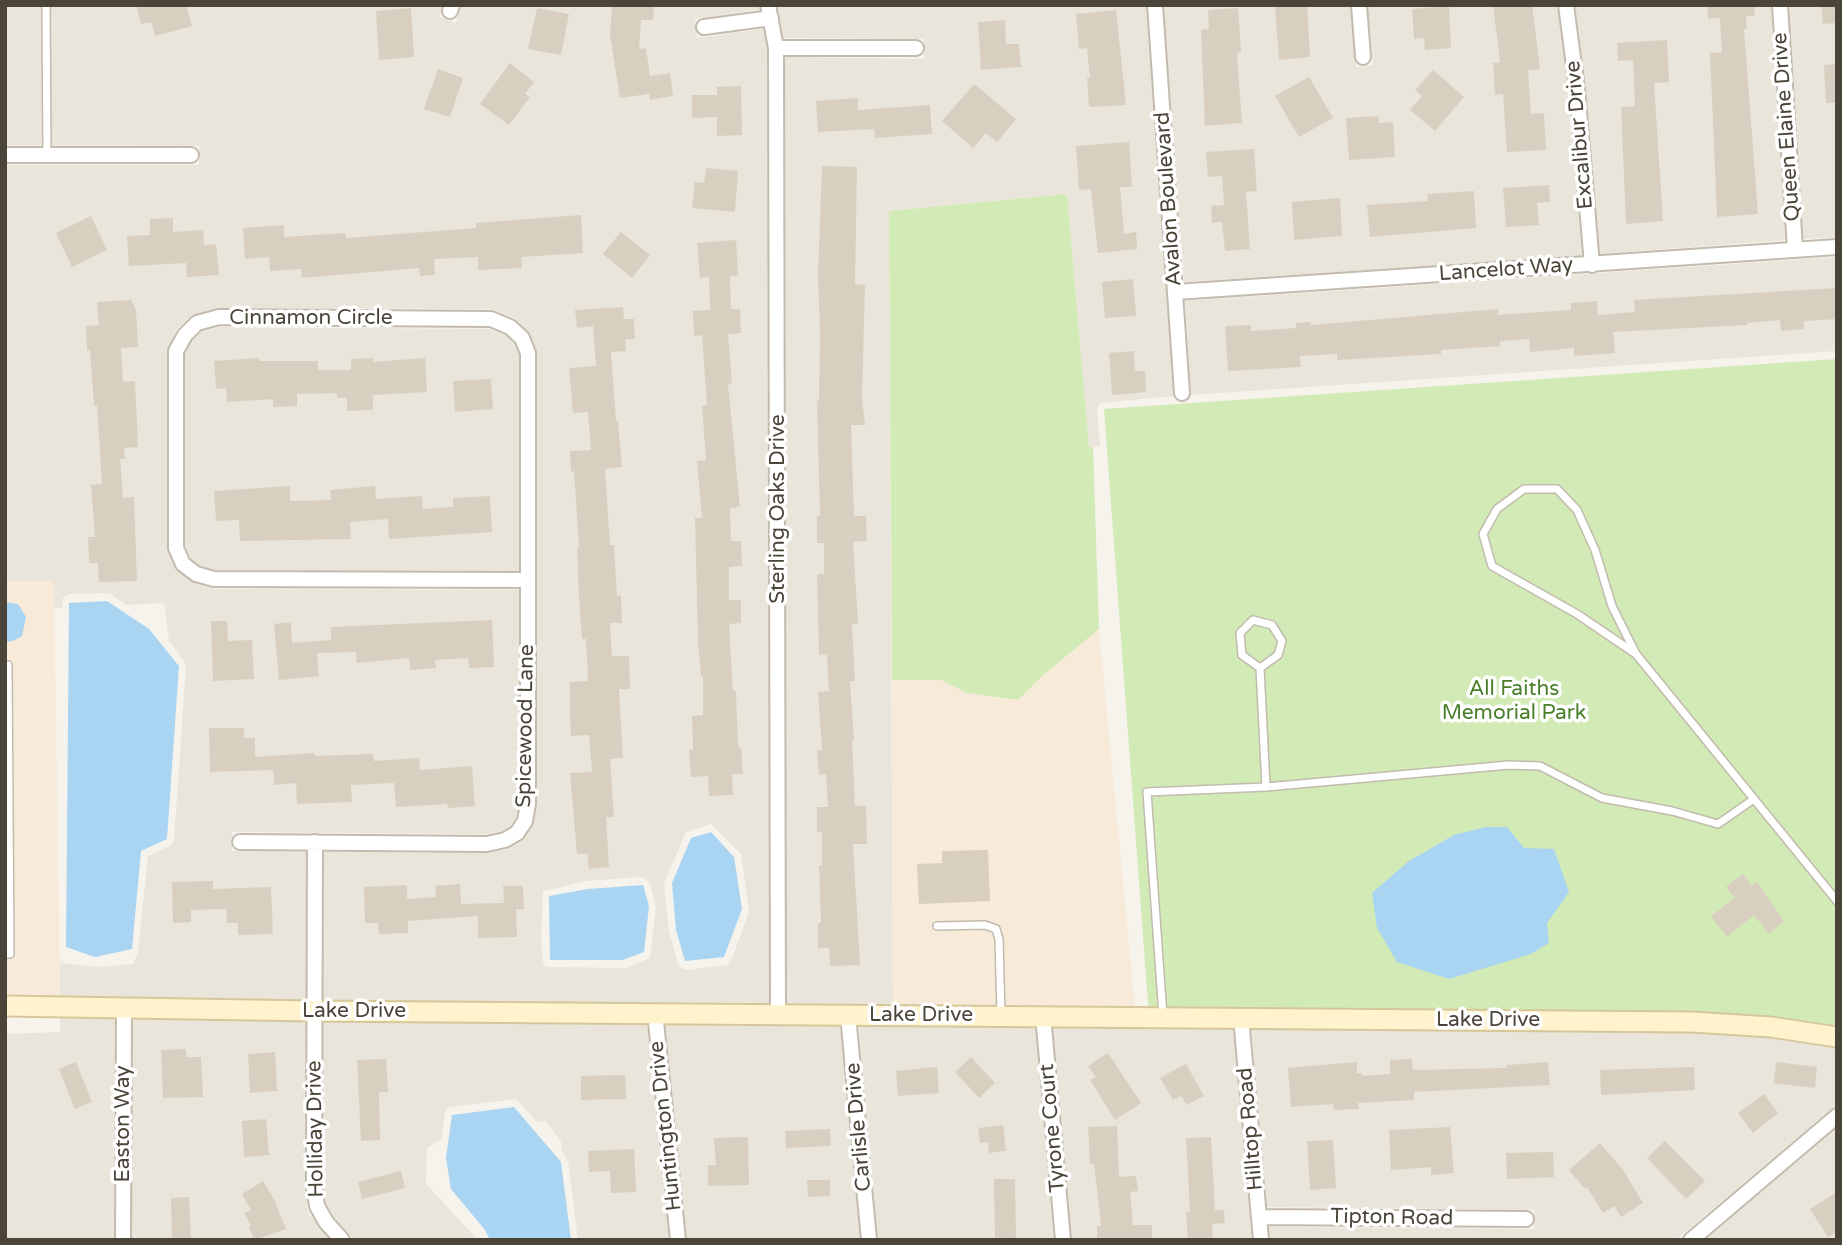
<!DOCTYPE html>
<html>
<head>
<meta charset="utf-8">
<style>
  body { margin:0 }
  #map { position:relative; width:1842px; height:1245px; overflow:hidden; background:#f6f3ec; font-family:"Varela Round",sans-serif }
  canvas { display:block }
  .frame { position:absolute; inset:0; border:7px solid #4b4439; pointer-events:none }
</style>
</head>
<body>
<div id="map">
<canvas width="1842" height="1245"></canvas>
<div class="frame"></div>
</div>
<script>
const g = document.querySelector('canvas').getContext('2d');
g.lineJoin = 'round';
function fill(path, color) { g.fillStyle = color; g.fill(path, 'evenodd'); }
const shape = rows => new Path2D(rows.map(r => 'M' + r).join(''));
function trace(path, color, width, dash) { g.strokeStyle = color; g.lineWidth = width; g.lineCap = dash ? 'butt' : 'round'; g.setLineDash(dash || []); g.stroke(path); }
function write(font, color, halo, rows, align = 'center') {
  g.font = font + ' "Varela Round",sans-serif'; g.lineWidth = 7; g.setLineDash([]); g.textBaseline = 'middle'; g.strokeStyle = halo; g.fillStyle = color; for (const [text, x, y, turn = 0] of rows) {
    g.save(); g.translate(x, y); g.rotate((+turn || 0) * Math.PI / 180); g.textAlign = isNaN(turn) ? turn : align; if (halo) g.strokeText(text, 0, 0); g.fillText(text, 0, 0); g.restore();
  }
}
fill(shape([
  [5,5,443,5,440,17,456,23,461,5,759,5,760,9,695,19,697,38,764,29,768,48,769,1003,323,1001,324,852,489,853,506,850,521,842,533,823,537,804,536,353,530,335,516,319,491,309,219,308,191,316,177,329,167,350,168,548,178,572,194,583,214,589,519,590,519,803,517,816,511,825,502,831,486,834,232,832,232,851,307,852,306,1001,60,998,60,954,61,963,97,967,133,964,138,952,148,856,171,846,174,840,186,667,184,661,169,641,164,603,127,605,109,593,69,594,63,598,62,608,54,608,54,581,5,581,5,165,199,165,199,146,5,145],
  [711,824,741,854,749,912,731,961,727,965,686,970,681,968,678,964,669,931,664,884,686,832],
  [642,877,650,883,656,907,650,958,626,968,546,967,543,963,541,937,543,891,587,881],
  [777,5,1146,5,1174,396,1100,403,1097,410,1100,446,1089,447,1067,194,889,211,893,1005,786,1004,785,57,924,59,924,39,783,38],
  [1163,5,1350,5,1356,67,1373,65,1367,5,1557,5,1569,89,1582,256,1184,282],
  [1575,5,1771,5,1786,240,1600,254,1586,87],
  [1788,5,1837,5,1837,237,1803,239],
  [1837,257,1837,351,1191,395,1185,301],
  [220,327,489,329,506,335,515,344,519,355,519,571,215,570,199,565,190,557,185,546,185,353,191,341,201,332],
  [60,1017,115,1018,114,1240,5,1240,5,1034,60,1032],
  [132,1019,306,1021,306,1185,308,1201,306,1203,310,1217,313,1217,329,1240,131,1240],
  [323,1021,647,1022,669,1240,578,1240,568,1161,562,1151,561,1142,546,1121,537,1122,516,1099,449,1107,445,1113,441,1139,427,1148,426,1184,478,1240,354,1240,333,1216,326,1203,323,1185],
  [664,1022,840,1024,861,1240,687,1240],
  [858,1024,1035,1025,1054,1240,878,1240],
  [1052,1026,1233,1028,1252,1240,1071,1240],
  [1251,1028,1692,1031,1771,1037,1837,1047,1837,1104,1676,1240,1269,1240,1268,1227,1534,1229,1534,1210,1267,1207],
  [1837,1128,1837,1240,1705,1240]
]), '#eae5da');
fill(shape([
  [5,581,54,581,60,998,5,997,5,642,13,641,18,604,5,602],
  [1099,629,1135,1007,893,1005,892,680,941,680,967,693,1018,700,1041,677]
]), '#f7ead8');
fill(shape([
  [1067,194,1089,447,1093,447,1099,629,1041,677,1018,700,967,693,941,680,892,680,889,211],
  [1837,359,1837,1037,1771,1027,1149,1017,1104,409]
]), '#d2eab5');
fill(shape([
  [107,601,149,629,179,666,167,839,141,851,132,949,95,957,66,947,69,603],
  [5,602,18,604,26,617,22,636,13,641,5,642],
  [1486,827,1507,827,1524,848,1554,849,1569,892,1547,923,1549,943,1531,954,1449,979,1397,962,1377,928,1372,893,1409,861,1454,835],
  [711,832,734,857,742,909,724,957,685,961,676,930,672,883,691,838],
  [643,885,649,906,644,952,623,960,550,960,549,896,588,889],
  [514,1107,561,1162,571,1240,490,1240,485,1230,451,1189,446,1158,452,1115]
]), '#a9d4f2');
fill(shape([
  [136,5,186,5,192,26,155,36,151,22,141,24],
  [612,5,654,5,653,20,641,20,639,49,646,48,650,76,670,73,673,96,650,100,649,94,620,98,610,35],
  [1307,5,1310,57,1279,60,1275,7],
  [1493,5,1532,5,1540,69,1528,70,1531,114,1544,113,1546,150,1507,152,1503,94,1495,95,1493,63,1500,62],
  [1707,5,1754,5,1755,16,1746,16,1747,29,1744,29,1758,214,1717,217,1710,53,1722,52,1720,18,1708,19],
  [1821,5,1837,5,1837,23,1823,24],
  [1449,6,1451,48,1425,50,1424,38,1414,39,1412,9],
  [411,8,414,57,379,60,376,11],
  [537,8,569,14,561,55,528,49],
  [1238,8,1241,52,1237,53,1242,123,1205,126,1201,30,1209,29,1208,10],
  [1116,10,1126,105,1089,107,1087,78,1090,78,1087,48,1079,49,1076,14],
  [1005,20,1006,44,1019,44,1021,67,981,70,978,22],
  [1667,40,1669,82,1654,83,1663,221,1626,224,1621,107,1635,106,1633,60,1618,61,1617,43],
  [510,63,534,82,525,94,530,97,509,125,480,104],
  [1837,64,1837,103,1826,103,1824,65],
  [438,69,463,78,450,117,424,109],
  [1433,70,1464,97,1435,131,1410,110,1422,96,1415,90],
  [1309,77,1333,118,1299,137,1275,96],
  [974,84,1016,119,997,142,986,133,973,148,942,121],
  [741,86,742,135,717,136,717,117,692,118,692,95,717,95,717,87],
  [858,98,858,110,930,105,932,134,875,138,874,129,818,132,816,101],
  [1378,116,1379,123,1393,122,1395,157,1349,160,1346,118],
  [1129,142,1132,187,1120,187,1124,234,1136,232,1137,249,1098,253,1091,189,1079,190,1076,146],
  [1254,149,1257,191,1246,192,1250,249,1225,251,1222,222,1212,223,1211,206,1224,205,1222,176,1208,177,1206,152],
  [822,166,857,167,855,284,865,285,862,399,865,425,851,425,854,516,866,516,867,541,853,542,858,624,852,624,855,681,850,681,854,739,852,740,855,806,866,806,867,844,853,844,860,965,830,966,829,948,818,948,818,923,821,923,819,865,822,865,822,832,817,832,817,807,828,807,826,774,819,775,817,750,822,750,818,692,829,691,827,654,819,655,817,574,824,574,824,543,817,543,817,516,820,516,817,401,819,401,820,334,818,275],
  [706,168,738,171,735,212,692,208,695,182,704,183],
  [1549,185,1550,202,1537,203,1539,225,1506,227,1503,188],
  [1474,191,1476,228,1370,237,1367,205,1428,201,1427,194],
  [1340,198,1342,236,1294,240,1292,202],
  [581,215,583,253,521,257,522,268,478,270,478,257,434,259,435,275,420,276,419,268,302,278,301,269,270,271,269,257,245,259,243,228,284,225,284,237,345,233,346,238,476,228,476,223],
  [91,216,107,250,72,267,56,233],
  [173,218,173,232,203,230,204,245,216,244,219,275,187,277,186,263,129,266,127,236,150,235,150,219],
  [621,232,650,255,632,278,603,254],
  [736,240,738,275,730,276,731,309,740,309,741,333,728,334,732,383,728,384,740,507,730,508,731,541,741,541,742,566,729,567,729,600,741,600,741,623,729,624,733,691,736,691,738,748,741,747,743,774,732,774,733,795,709,796,708,776,691,777,689,750,693,749,692,716,703,715,703,676,701,676,698,641,695,518,702,518,697,461,706,460,702,406,707,405,702,335,694,336,693,311,710,310,709,277,700,278,697,243],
  [1133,279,1136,316,1105,318,1102,282],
  [1837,288,1837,319,1804,321,1804,329,1781,331,1780,320,1747,323,1747,325,1613,332,1615,353,1574,356,1574,348,1530,352,1529,339,1500,341,1500,346,1441,350,1441,354,1337,360,1337,354,1300,356,1301,367,1228,371,1225,326,1251,325,1251,331,1296,328,1296,323,1311,322,1311,325,1498,309,1498,315,1571,310,1571,303,1597,301,1598,315,1635,312,1634,300],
  [131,300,136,310,138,347,121,348,123,382,135,381,138,447,124,448,125,459,120,459,123,498,134,497,137,581,99,582,98,563,89,563,88,537,95,537,91,485,102,484,97,406,94,406,90,350,87,351,86,326,99,325,97,302],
  [623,307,624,319,634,319,635,339,625,339,626,351,611,352,616,421,618,421,622,467,605,469,610,545,614,545,617,596,621,595,622,623,610,623,612,656,629,656,630,689,619,689,623,758,610,759,614,817,606,817,609,867,589,869,587,854,577,854,570,773,592,772,589,735,571,736,570,716,570,682,588,681,586,639,582,639,579,598,577,547,579,547,574,471,571,472,570,451,591,450,588,412,573,413,569,368,596,366,593,326,577,328,575,310],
  [1134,351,1135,371,1145,371,1146,392,1112,395,1109,353],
  [259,358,259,361,318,361,318,370,351,370,351,359,373,358,373,362,425,358,427,392,373,395,373,410,347,411,347,398,337,398,337,393,297,394,297,406,273,407,273,399,227,402,226,388,216,389,214,361],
  [491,379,493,409,455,412,453,381],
  [290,486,290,501,331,500,330,490,375,486,376,499,422,496,423,509,453,507,453,498,490,496,492,532,389,539,388,519,350,522,351,539,240,541,239,520,216,521,214,491],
  [492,620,494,667,469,668,468,658,435,660,436,668,410,670,409,658,357,663,356,652,317,653,319,676,279,680,274,624,291,622,292,643,331,640,331,627],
  [211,621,227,621,228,641,252,640,254,679,213,681],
  [209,728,244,728,244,738,255,738,255,757,314,753,315,756,373,754,374,761,419,758,420,770,472,766,475,806,448,808,447,804,396,807,394,783,351,785,352,802,297,804,296,783,274,785,273,770,210,772],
  [988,850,990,901,919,904,917,864,942,863,942,851],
  [1743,874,1752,886,1757,882,1784,921,1769,934,1754,915,1727,937,1711,916,1735,898,1726,887],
  [213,881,213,889,271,887,273,934,238,935,238,923,227,923,226,909,191,910,191,922,173,923,172,882],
  [460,884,461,904,504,903,503,886,523,886,524,909,516,909,517,937,478,938,478,916,408,921,408,933,379,934,378,923,365,923,364,887,407,885,407,899,436,897,435,886],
  [186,1049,186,1057,201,1057,203,1097,163,1098,161,1050],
  [275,1052,277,1091,250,1093,248,1054],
  [1108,1053,1141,1103,1115,1120,1090,1080,1096,1077,1088,1066],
  [971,1057,995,1083,979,1098,955,1072],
  [386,1059,388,1092,379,1092,380,1140,361,1141,357,1060],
  [1412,1059,1413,1070,1506,1068,1506,1065,1548,1062,1550,1085,1414,1092,1414,1100,1358,1103,1359,1109,1334,1110,1333,1104,1291,1107,1288,1068,1357,1062,1357,1073,1362,1073,1362,1076,1390,1074,1390,1060],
  [76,1062,92,1102,75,1109,59,1069],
  [1776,1062,1817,1067,1815,1088,1774,1083],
  [1186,1064,1204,1096,1187,1105,1181,1096,1173,1100,1160,1078],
  [937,1067,939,1093,898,1096,896,1071],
  [1694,1067,1695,1090,1601,1095,1600,1070],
  [625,1075,626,1099,581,1100,581,1076],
  [1764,1094,1778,1113,1753,1133,1738,1113],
  [266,1119,269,1155,244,1157,242,1121],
  [1003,1125,1006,1151,989,1153,988,1142,980,1143,978,1128],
  [1117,1126,1119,1177,1136,1176,1138,1191,1130,1192,1133,1225,1152,1225,1152,1240,1097,1240,1097,1226,1101,1226,1094,1164,1090,1164,1088,1127],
  [1450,1127,1454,1173,1431,1175,1431,1167,1391,1170,1389,1130],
  [830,1129,831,1146,786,1148,785,1131],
  [748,1137,749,1185,708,1186,708,1165,716,1165,714,1138],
  [1211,1137,1215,1210,1224,1210,1225,1223,1212,1224,1213,1240,1188,1240,1186,1212,1190,1212,1186,1138],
  [1333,1140,1336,1188,1310,1190,1307,1141],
  [1665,1141,1705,1181,1686,1199,1647,1158],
  [1600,1143,1623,1170,1643,1203,1621,1217,1614,1206,1603,1213,1587,1187,1585,1189,1569,1170],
  [634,1149,636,1192,611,1193,610,1171,589,1172,588,1151],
  [1553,1152,1554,1177,1507,1179,1506,1153],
  [401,1171,405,1188,362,1199,358,1182],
  [994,1179,1015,1179,1016,1240,995,1240],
  [807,1180,830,1180,830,1196,808,1197],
  [263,1181,274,1199,286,1229,254,1240,249,1226,251,1225,244,1213,251,1210,242,1194],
  [1837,1192,1837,1232,1828,1237,1810,1209],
  [189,1197,191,1240,172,1240,171,1198]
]), '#d8cfc1');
const lane = shape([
  [46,5,47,154],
  [1636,654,1577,614,1492,566,1483,534,1497,509,1524,489,1557,489,1577,510,1595,550,1612,606,1636,654,1837,901],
  [5,665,8,665,10,954,5,954],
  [1266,787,1509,765,1540,766,1602,798,1672,811,1718,824,1754,799],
  [937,926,985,925,996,929,999,939,1001,1015],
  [1163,1016,1147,792,1266,787,1260,668,1242,655,1240,633,1253,620,1272,625,1282,641,1278,655,1260,668]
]);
const street = shape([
  [768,5,776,48,778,1013],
  [1155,5,1182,393],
  [1359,5,1363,57],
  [1566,5,1577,88,1592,265],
  [1780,5,1795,249],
  [450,11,452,5],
  [704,27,771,18],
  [776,48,916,48],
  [5,155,191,155],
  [1176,292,1837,247],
  [240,842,487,844,505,840,517,833,525,821,528,804,528,353,522,338,510,327,491,319,219,317,197,323,185,335,176,351,176,548,183,564,196,574,214,579,527,580],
  [315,842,314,1186,317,1206,326,1222,342,1240],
  [655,1012,678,1240],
  [848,1015,869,1240],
  [1043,1015,1063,1240],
  [1241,1018,1261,1240],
  [1259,1217,1526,1219],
  [123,1240,124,1009],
  [1691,1240,1837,1116]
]);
const secondary = shape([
  [5,1006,314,1011,1692,1022,1771,1027,1837,1037]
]);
trace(lane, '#c2bbae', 10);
trace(street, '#c2bbae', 18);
trace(secondary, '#d6c79b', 23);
trace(lane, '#fff', 7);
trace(street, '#fff', 14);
trace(secondary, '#fff3cd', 19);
write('21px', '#4b4439', '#fff', [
  ["Queen Elaine Drive",1787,127,-94],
  ["Excalibur Drive",1580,135,-95],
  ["Avalon Boulevard",1169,199,-94],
  ["Lancelot Way",1506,270,-4],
  ["Cinnamon Circle",311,318],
  ["Sterling Oaks Drive",778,509,-90],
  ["Spicewood Lane",526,726,-89],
  ["Lake Drive",354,1011],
  ["Lake Drive",921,1015],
  ["Lake Drive",1488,1020],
  ["Easton Way",123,1124,-90],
  ["Huntington Drive",666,1126,-96],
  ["Carlisle Drive",859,1127,-95],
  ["Tyrone Court",1053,1128,-95],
  ["Holliday Drive",316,1129,-91],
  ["Hilltop Road",1251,1129,-95],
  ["Tipton Road",1392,1218,1]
]);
write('21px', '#4a7f2a', '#fff', [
  ["All Faiths",1514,689],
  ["Memorial Park",1514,713]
]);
</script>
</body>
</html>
